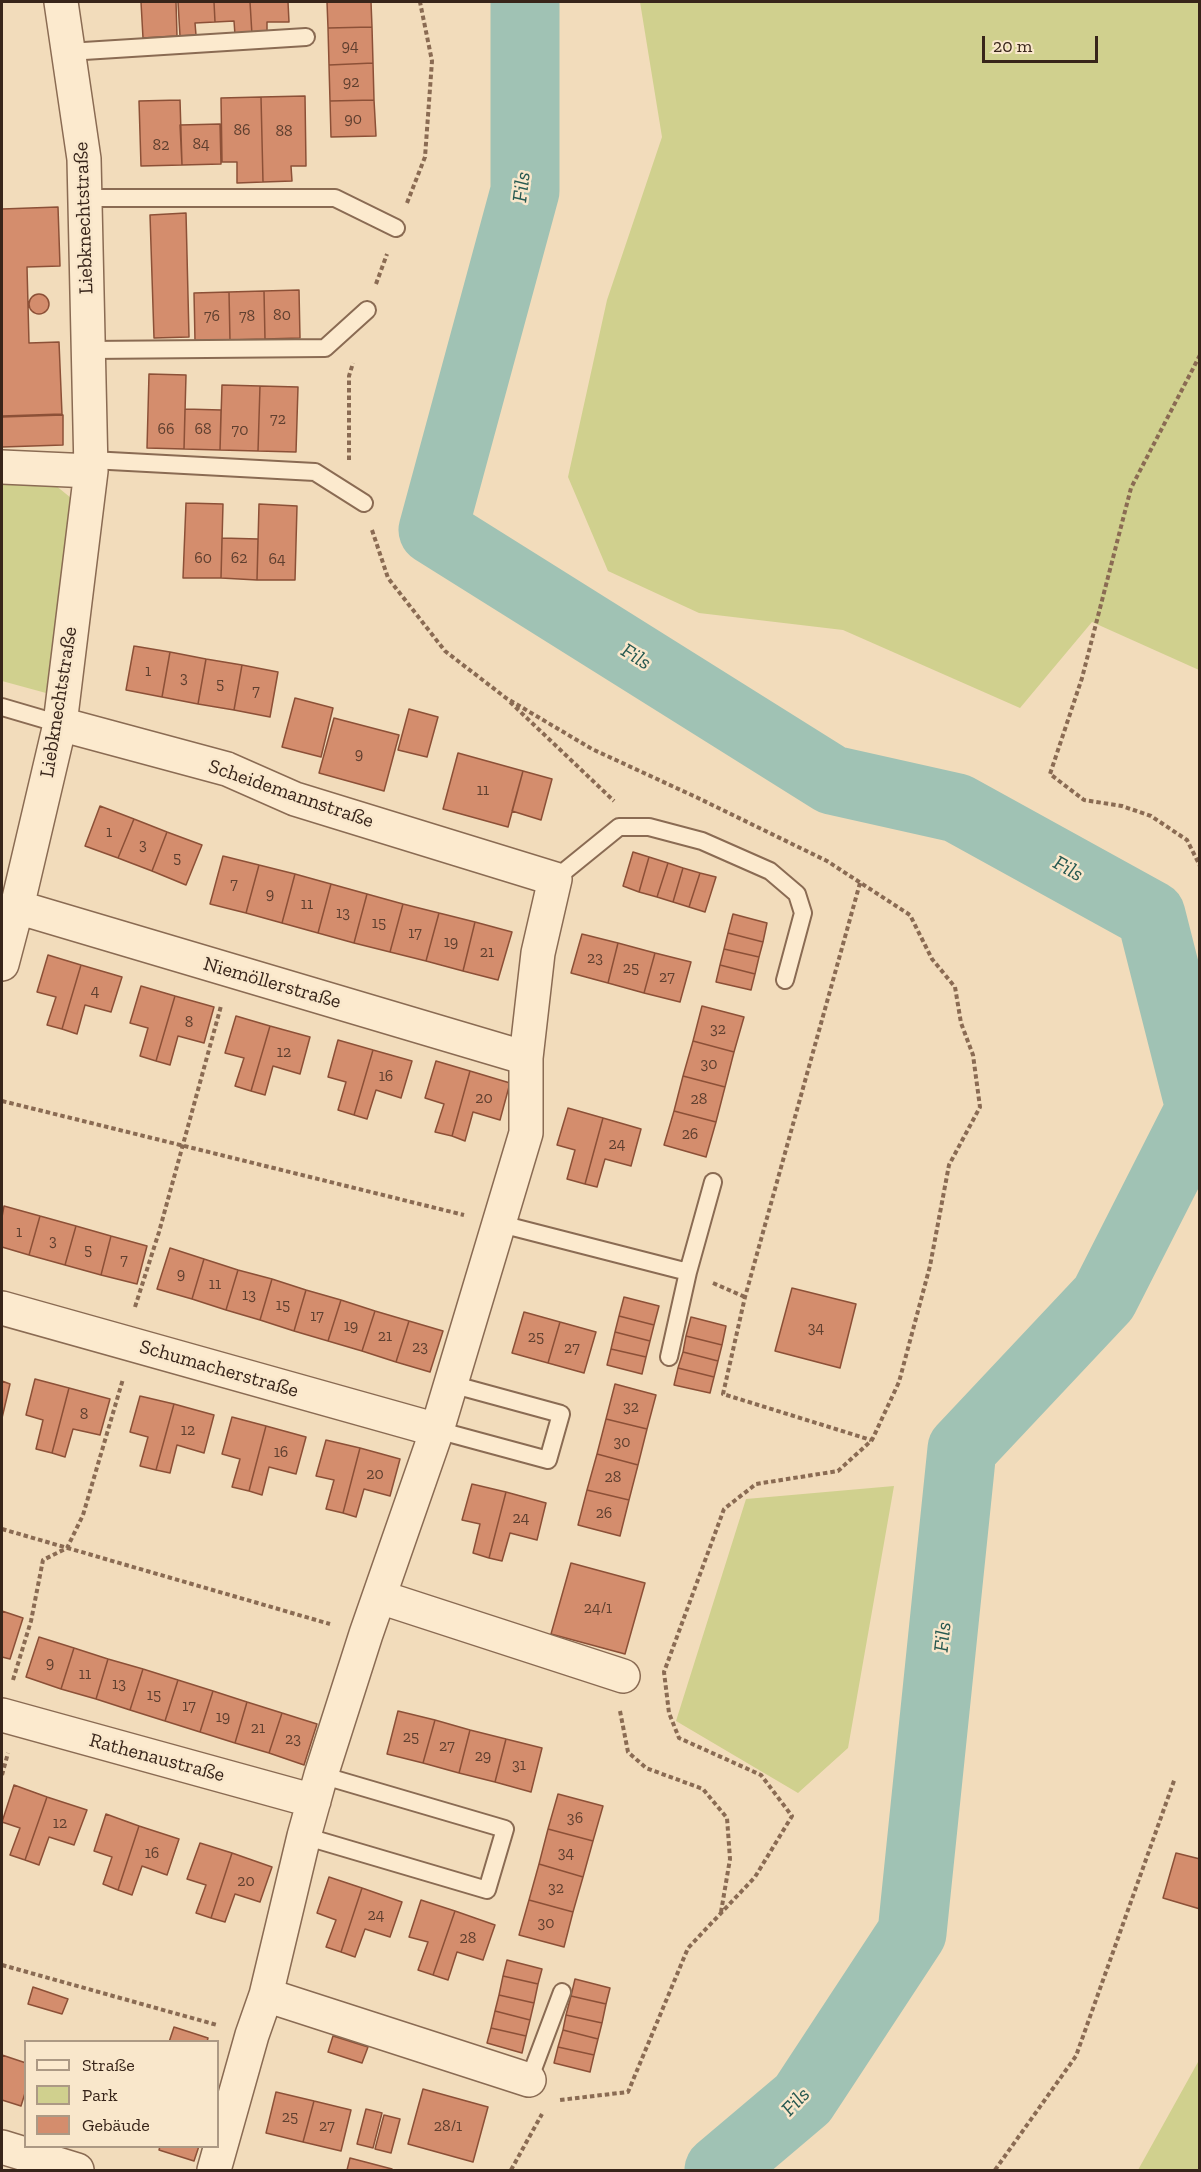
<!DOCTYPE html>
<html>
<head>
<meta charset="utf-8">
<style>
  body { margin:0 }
  #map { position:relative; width:1201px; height:2172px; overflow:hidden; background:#f2dcbb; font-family:"Zilla Slab",serif }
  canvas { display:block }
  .frame { position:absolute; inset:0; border:3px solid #38251a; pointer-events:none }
  .legend { position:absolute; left:24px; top:2040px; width:195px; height:108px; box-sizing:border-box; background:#f9e7cb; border:2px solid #ac9984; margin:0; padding:8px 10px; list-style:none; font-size:18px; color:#38251a }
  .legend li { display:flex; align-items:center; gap:12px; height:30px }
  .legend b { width:30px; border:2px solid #ac9984 }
  .scale { position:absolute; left:982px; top:36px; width:116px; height:27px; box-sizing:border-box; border:3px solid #38251a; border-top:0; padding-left:8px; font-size:18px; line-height:21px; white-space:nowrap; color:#38251a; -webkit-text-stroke:4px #f9e7cb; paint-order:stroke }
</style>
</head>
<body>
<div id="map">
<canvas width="1201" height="2172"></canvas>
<div class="frame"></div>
<ul class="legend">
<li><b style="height:8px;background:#fceace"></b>Straße</li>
<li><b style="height:16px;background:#d0d08e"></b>Park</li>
<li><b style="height:16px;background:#d48d6d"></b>Gebäude</li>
</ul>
<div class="scale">20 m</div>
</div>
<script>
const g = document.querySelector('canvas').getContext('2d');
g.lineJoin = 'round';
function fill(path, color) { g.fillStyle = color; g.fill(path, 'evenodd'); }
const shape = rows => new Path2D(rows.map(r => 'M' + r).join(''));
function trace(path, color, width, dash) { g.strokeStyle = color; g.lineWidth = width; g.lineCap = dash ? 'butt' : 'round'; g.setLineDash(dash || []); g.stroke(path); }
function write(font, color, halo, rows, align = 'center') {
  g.font = font + ' "Zilla Slab",serif'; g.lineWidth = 5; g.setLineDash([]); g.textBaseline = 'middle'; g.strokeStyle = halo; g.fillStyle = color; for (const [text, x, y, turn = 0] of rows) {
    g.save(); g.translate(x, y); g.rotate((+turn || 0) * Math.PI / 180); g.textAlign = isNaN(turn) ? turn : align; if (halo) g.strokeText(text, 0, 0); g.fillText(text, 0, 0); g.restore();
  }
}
fill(shape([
  [640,2,1199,2,1199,670,1092,622,1020,708,843,630,699,613,608,571,568,477,607,300,662,137],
  [2,476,49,480,71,498,46,693,2,681],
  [894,1486,848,1748,798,1793,676,1721,746,1499],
  [1199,2056,1199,2170,1138,2170,1198,2062]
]), '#d0d08e');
trace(shape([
  [525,2,525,191,433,530,832,780,957,808,1151,915,1200,1108],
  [719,2170,803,2099,912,1933,962,1449,1104,1298,1200,1109]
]), '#a0c2b4', 69);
const building = shape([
  [141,2,176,2,177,36,143,38,141,2],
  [178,2,214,2,215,22,195,23,196,35,180,36,178,2],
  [214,2,250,2,252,35,235,35,234,21,215,22,214,2],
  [250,2,288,2,289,22,267,22,267,33,252,35,250,2],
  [327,2,371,2,372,27,328,28,327,2],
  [372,27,373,63,329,65,328,28,372,27],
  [373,63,374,100,330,101,329,65,373,63],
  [305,96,306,166,291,166,292,181,263,182,261,97,305,96],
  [261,97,263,182,237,183,237,162,222,162,221,98,261,97],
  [180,100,182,165,141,166,139,101,180,100],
  [374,100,376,136,331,137,330,101,374,100],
  [220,124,221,164,182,165,180,125,220,124],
  [58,207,60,266,27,267,29,343,59,342,62,414,2,416,2,209,58,207],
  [186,213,189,337,154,338,150,215,186,213],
  [299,290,300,338,265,339,264,291,299,290],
  [264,291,265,339,230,340,229,292,264,291],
  [229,292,230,340,195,341,194,293,229,292],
  '29 304a10 10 0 1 1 20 0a10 10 0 1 1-20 0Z',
  [149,374,186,375,184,449,147,448,149,374],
  [222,385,260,386,258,451,220,450,222,385],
  [260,386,298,387,296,452,258,451,260,386],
  [185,409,221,410,220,450,184,449,185,409],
  [63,415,63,445,2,447,2,417,63,415],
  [186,503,223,504,221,578,183,578,186,503],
  [259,504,297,506,295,580,257,580,259,504],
  [222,538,258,539,257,580,221,578,222,538],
  [134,646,170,652,162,697,126,690,134,646],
  [170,652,206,659,198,704,162,697,170,652],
  [206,659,242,665,234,710,198,704,206,659],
  [242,665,278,672,270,717,234,710,242,665],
  [295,698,333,708,321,757,282,747,295,698],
  [409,709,438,717,427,757,398,750,409,709],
  [334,718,399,735,384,791,319,773,334,718],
  [458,753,523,771,508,827,443,809,458,753],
  [523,771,552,779,541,820,512,811,523,771],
  [100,806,134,819,118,858,85,846,100,806],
  [134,819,167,832,152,871,118,858,134,819],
  [167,832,202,845,186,885,152,871,167,832],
  [633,852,649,857,639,892,623,886,633,852],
  [223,856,259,865,246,913,210,904,223,856],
  [649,857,668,863,657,897,639,892,649,857],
  [668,863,683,868,673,902,657,897,668,863],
  [259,865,295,874,282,923,246,913,259,865],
  [683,868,700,873,689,907,673,902,683,868],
  [700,873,716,877,705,912,689,907,700,873],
  [295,874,331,884,318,933,282,923,295,874],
  [331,884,367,894,354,943,318,933,331,884],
  [367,894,403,904,390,952,354,943,367,894],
  [403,904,439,913,426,961,390,952,403,904],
  [439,913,475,922,463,971,426,961,439,913],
  [733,914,767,923,763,942,728,933,733,914],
  [475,922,512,932,498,980,463,971,475,922],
  [728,933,763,942,759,957,724,949,728,933],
  [582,934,618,943,608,983,571,973,582,934],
  [618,943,655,953,644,993,608,983,618,943],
  [724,949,759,957,755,974,720,965,724,949],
  [655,953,691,962,680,1002,644,993,655,953],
  [48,955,81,965,62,1029,47,1025,56,997,37,992,48,955],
  [81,965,122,977,111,1012,85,1005,77,1034,62,1029,81,965],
  [720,965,755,974,751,990,716,982,720,965],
  [141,986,175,996,156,1061,140,1056,148,1028,130,1023,141,986],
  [175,996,214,1007,204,1043,178,1036,170,1065,156,1061,175,996],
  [702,1006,744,1017,734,1052,693,1041,702,1006],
  [236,1016,270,1026,251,1091,235,1086,244,1058,225,1053,236,1016],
  [270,1026,310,1037,300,1074,273,1066,265,1095,251,1091,270,1026],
  [338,1040,373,1050,354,1115,338,1110,346,1082,328,1077,338,1040],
  [693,1041,734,1052,725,1087,683,1076,693,1041],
  [373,1050,412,1061,401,1098,376,1090,367,1119,354,1115,373,1050],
  [436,1061,470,1071,452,1136,435,1132,444,1104,425,1098,436,1061],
  [470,1071,510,1083,500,1120,473,1112,465,1141,452,1136,470,1071],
  [683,1076,725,1087,716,1122,674,1111,683,1076],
  [568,1108,603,1118,585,1184,567,1179,575,1150,557,1145,568,1108],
  [674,1111,716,1122,706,1157,664,1145,674,1111],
  [603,1118,641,1129,631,1166,605,1159,597,1187,585,1184,603,1118],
  [4,1206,40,1216,29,1255,2,1247,2,1217,4,1206],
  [40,1216,76,1226,65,1265,29,1255,40,1216],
  [76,1226,111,1236,101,1275,65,1265,76,1226],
  [111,1236,147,1246,137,1284,101,1275,111,1236],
  [170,1248,204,1259,192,1299,157,1289,170,1248],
  [204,1259,238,1270,226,1310,192,1299,204,1259],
  [238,1270,272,1279,260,1320,226,1310,238,1270],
  [272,1279,306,1290,294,1331,260,1320,272,1279],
  [792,1288,856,1304,840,1368,775,1351,792,1288],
  [306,1290,341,1300,328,1341,294,1331,306,1290],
  [624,1297,659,1306,654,1325,619,1316,624,1297],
  [341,1300,375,1311,362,1351,328,1341,341,1300],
  [375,1311,409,1321,396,1362,362,1351,375,1311],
  [524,1312,560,1322,548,1363,512,1353,524,1312],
  [619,1316,654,1325,650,1341,615,1332,619,1316],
  [691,1317,726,1326,722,1345,686,1336,691,1317],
  [409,1321,443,1331,430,1372,396,1362,409,1321],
  [560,1322,596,1332,584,1373,548,1363,560,1322],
  [615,1332,650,1341,646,1357,611,1349,615,1332],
  [686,1336,722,1345,718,1361,683,1352,686,1336],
  [611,1349,646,1357,642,1374,607,1365,611,1349],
  [683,1352,718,1361,714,1377,678,1368,683,1352],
  [678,1368,714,1377,710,1393,674,1385,678,1368],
  [35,1379,69,1388,52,1453,36,1449,43,1420,26,1415,35,1379],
  [2,1381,10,1384,2,1418,2,1381],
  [615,1384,656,1395,647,1429,606,1419,615,1384],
  [69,1388,110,1399,100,1435,73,1429,65,1457,52,1453,69,1388],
  [140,1396,174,1404,156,1470,140,1466,148,1437,130,1432,140,1396],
  [174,1404,214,1415,204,1453,177,1445,170,1473,156,1470,174,1404],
  [232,1417,266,1426,249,1491,232,1487,240,1459,222,1454,232,1417],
  [606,1419,647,1429,638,1465,597,1454,606,1419],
  [266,1426,306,1437,296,1474,269,1467,262,1495,249,1491,266,1426],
  [326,1440,360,1448,343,1513,326,1509,334,1480,316,1476,326,1440],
  [360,1448,400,1459,390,1496,364,1489,356,1517,343,1513,360,1448],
  [597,1454,638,1465,629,1500,587,1490,597,1454],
  [472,1484,506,1492,489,1558,473,1553,480,1524,462,1520,472,1484],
  [587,1490,629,1500,620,1536,578,1525,587,1490],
  [506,1492,546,1503,537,1540,510,1533,502,1561,489,1558,506,1492],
  [571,1563,645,1583,625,1654,551,1634,571,1563],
  [2,1611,23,1618,10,1659,2,1657,2,1611],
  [39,1637,74,1648,61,1689,26,1677,39,1637],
  [74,1648,108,1659,96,1699,61,1689,74,1648],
  [108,1659,143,1669,130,1710,96,1699,108,1659],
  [143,1669,178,1680,165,1721,130,1710,143,1669],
  [178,1680,213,1691,200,1732,165,1721,178,1680],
  [213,1691,247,1702,235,1743,200,1732,213,1691],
  [247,1702,282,1713,269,1753,235,1743,247,1702],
  [398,1711,435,1720,423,1763,387,1754,398,1711],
  [282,1713,317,1724,304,1765,269,1753,282,1713],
  [435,1720,470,1730,459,1773,423,1763,435,1720],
  [470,1730,506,1739,495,1782,459,1773,470,1730],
  [506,1739,542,1748,531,1792,495,1782,506,1739],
  [14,1785,47,1797,25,1860,10,1855,20,1828,2,1822,14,1785],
  [558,1794,603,1806,593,1841,548,1829,558,1794],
  [47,1797,87,1810,74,1845,49,1837,39,1865,25,1860,47,1797],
  [106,1814,139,1826,118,1890,103,1884,112,1857,94,1851,106,1814],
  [139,1826,179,1839,167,1875,142,1866,132,1895,118,1890,139,1826],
  [548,1829,593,1841,583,1877,539,1864,548,1829],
  [200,1843,232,1853,211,1918,196,1913,206,1885,187,1879,200,1843],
  [232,1853,272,1867,260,1902,235,1894,225,1922,211,1918,232,1853],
  [1176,1853,1200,1859,1200,1909,1163,1898,1176,1853],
  [539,1864,583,1877,573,1912,529,1900,539,1864],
  [329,1877,362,1888,341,1952,326,1947,336,1920,317,1913,329,1877],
  [362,1888,402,1902,390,1937,365,1929,355,1957,341,1952,362,1888],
  [421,1900,455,1911,433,1975,418,1970,428,1942,409,1937,421,1900],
  [529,1900,573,1912,564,1947,519,1935,529,1900],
  [455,1911,495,1925,483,1960,457,1952,448,1980,433,1975,455,1911],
  [507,1960,542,1969,538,1984,503,1976,507,1960],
  [503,1976,538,1984,534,2003,499,1995,503,1976],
  [575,1979,610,1988,606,2004,571,1996,575,1979],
  [33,1987,68,1999,62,2014,28,2004,33,1987],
  [499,1995,534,2003,530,2020,495,2011,499,1995],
  [571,1996,606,2004,602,2023,566,2015,571,1996],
  [495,2011,530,2020,526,2036,491,2028,495,2011],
  [566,2015,602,2023,598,2039,563,2030,566,2015],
  [174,2027,208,2038,207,2042,169,2042,174,2027],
  [491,2028,526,2036,522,2053,487,2043,491,2028],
  [563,2030,598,2039,594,2055,558,2047,563,2030],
  [333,2036,368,2047,362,2063,328,2052,333,2036],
  [558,2047,594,2055,590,2072,554,2063,558,2047],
  [2,2055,26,2063,26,2090,21,2106,2,2100,2,2055],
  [423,2089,488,2107,473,2162,408,2144,423,2089],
  [276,2092,314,2101,303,2142,266,2133,276,2092],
  [314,2101,351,2110,341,2151,303,2142,314,2101],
  [366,2109,382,2113,373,2148,357,2144,366,2109],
  [384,2115,400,2119,391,2153,375,2149,384,2115],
  [160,2146,199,2146,194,2161,159,2150,160,2146],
  [350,2158,392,2169,391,2170,347,2170,350,2158]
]);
fill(building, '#d48d6d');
trace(building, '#8c5037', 1.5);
const lane = shape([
  [68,52,306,37],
  [85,198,335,198,396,228],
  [89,350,325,348,367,310],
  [91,460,315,472,364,503],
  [2,707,60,724],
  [555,879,619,827,649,827,702,841,770,871,797,894,803,913,785,980],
  [497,1223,688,1272],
  [669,1357,688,1272,713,1182],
  [437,1430,548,1460,561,1414,451,1384],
  [304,1836,487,1890,505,1829,321,1775],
  [529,2080,562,1992]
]);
const street = shape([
  [2,467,91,471],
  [60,724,227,769,295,799,555,879,538,953,526,1058,526,1133,437,1430,366,1634,321,1775,304,1836,266,1995,252,2035,214,2170],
  [17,907,526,1058],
  [2,964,17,907,60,724,91,471,84,159,61,2],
  [2,1308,437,1430],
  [380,1597,623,1676],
  [2,1715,314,1801],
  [266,1995,529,2080],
  [2,2147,77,2170]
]);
trace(lane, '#8a6b53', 20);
trace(street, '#8a6b53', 36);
trace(shape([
  [407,203,425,157,432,61,420,2],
  [376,284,387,254],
  [1200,355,1131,488,1082,678,1050,774,1084,800,1122,806,1151,816,1187,840,1200,866],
  [349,460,349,376,353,363],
  [372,530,388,578,445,651,506,698,592,749,698,798,827,861,910,915,932,959,955,987,961,1023,973,1055,980,1107,949,1165,930,1266,899,1382,872,1440,838,1471,756,1484,724,1509,664,1672,669,1713,679,1738,761,1775,792,1816,755,1877,688,1948,628,2092,560,2100],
  [510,702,614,801],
  [860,883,745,1297,723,1394,871,1440],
  [2,1101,464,1215],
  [713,1283,745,1297],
  [135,1307,159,1232,221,1006],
  [2,1529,330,1624],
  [13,1680,31,1621,43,1560,67,1548,83,1515,123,1379],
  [620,1711,628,1752,646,1768,703,1789,727,1818,730,1859,721,1912],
  [2,1775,8,1753],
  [2,1965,217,2025],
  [511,2170,542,2114],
  [995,2170,1076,2056,1175,1778]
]), '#8a6b53', 4, [4.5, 3]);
trace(lane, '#fceace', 16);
trace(street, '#fceace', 33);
write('16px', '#5f3f2f', null, [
  ["94",350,46],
  ["92",351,82],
  ["90",353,119],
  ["86",242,130],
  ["88",284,131],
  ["84",201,144],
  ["82",161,145],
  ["80",282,315],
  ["76",212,316],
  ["78",247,316],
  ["72",278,419],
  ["66",166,429],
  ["68",203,429],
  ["70",240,430],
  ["60",203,558],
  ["62",239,558],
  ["64",277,559],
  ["1",148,671],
  ["3",184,678],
  ["5",220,684],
  ["7",256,691],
  ["9",359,754],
  ["11",483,790],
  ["1",109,832],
  ["3",143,845],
  ["5",177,858],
  ["7",234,884],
  ["9",270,894],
  ["11",307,904],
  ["13",343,913],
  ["15",379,923],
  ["17",415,933],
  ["19",451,942],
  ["21",487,952],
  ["23",595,958],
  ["25",631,968],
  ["27",667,977],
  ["4",95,991],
  ["8",189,1022],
  ["32",718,1029],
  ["12",284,1052],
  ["30",709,1064],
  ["16",386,1076],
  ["20",484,1098],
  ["28",699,1099],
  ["26",690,1134],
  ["24",617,1144],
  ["1",19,1232],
  ["3",53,1241],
  ["5",88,1250],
  ["7",124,1260],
  ["9",181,1274],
  ["11",215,1284],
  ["13",249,1295],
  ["15",283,1305],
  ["17",317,1316],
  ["19",351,1326],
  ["34",816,1328],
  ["21",385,1336],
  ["25",536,1337],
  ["23",420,1347],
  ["27",572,1348],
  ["32",631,1407],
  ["8",84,1414],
  ["12",188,1430],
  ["30",622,1442],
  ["16",281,1452],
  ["20",375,1474],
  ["28",613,1477],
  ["26",604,1513],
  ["24",521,1518],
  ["24/1",598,1608],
  ["9",50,1663],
  ["11",85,1674],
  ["13",119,1684],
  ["15",154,1695],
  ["17",189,1706],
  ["19",223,1717],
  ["21",258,1728],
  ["25",411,1737],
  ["23",293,1739],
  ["27",447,1746],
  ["29",483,1756],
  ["31",519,1765],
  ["36",575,1818],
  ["12",60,1823],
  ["16",152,1853],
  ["34",566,1853],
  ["20",246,1881],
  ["32",556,1888],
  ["24",376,1915],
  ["30",546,1923],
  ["28",468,1938],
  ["25",290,2117],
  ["27",327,2126],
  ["28/1",448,2126]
]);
write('20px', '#38251a', '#f9e7cb', [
  ["Liebknechtstraße",84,218,-92],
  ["Liebknechtstraße",59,702,-81],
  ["Scheidemannstraße",291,794,19],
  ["Niemöllerstraße",272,983,16],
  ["Schumacherstraße",219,1369,16],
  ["Rathenaustraße",157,1758,15]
]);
write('italic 21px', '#275951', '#f9e7cb', [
  ["Fils",522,187,-83],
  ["Fils",636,657,32],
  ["Fils",1068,869,29],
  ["Fils",943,1637,-84],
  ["Fils",796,2102,-46]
]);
</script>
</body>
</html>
